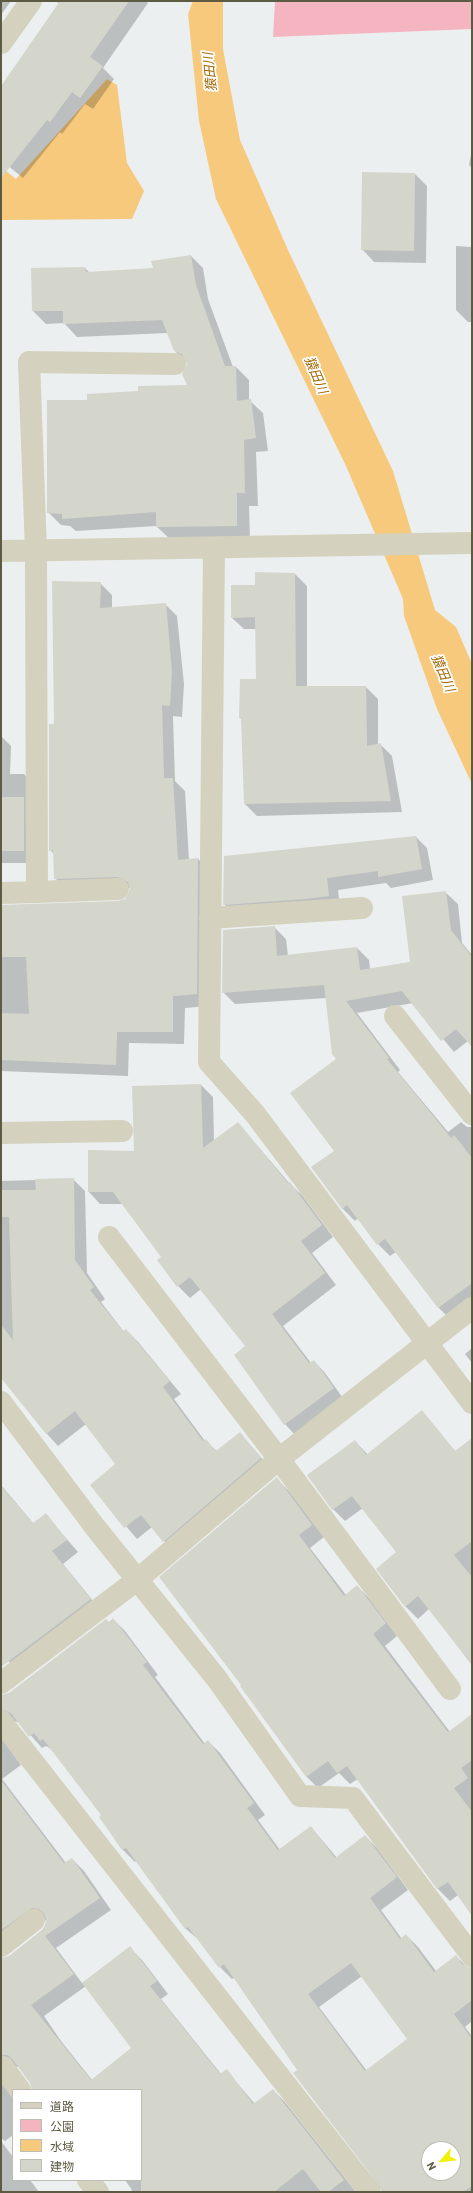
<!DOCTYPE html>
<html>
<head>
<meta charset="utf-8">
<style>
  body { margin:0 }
  #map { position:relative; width:473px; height:2193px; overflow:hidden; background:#eceff0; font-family:Barlow,"Noto Sans JP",sans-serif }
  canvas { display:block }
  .frame { position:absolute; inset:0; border:2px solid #5d5a43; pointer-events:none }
  .legend { position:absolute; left:12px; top:2089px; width:130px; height:92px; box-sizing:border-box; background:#fff; border:1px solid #bebdb4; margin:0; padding:5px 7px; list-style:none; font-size:12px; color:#5d5a43 }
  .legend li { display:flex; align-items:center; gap:8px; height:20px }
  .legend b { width:20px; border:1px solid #bebdb4 }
  .north { position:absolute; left:421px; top:2141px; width:40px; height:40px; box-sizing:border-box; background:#fff; border:1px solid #bebdb4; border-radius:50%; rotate:242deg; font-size:11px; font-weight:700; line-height:16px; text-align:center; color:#5d5a43 }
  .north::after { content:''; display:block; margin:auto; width:14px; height:18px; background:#f3f003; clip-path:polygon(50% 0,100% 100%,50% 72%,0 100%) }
</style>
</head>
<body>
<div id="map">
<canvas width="473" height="2193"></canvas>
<div class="frame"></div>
<ul class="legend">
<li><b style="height:5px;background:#d4d2be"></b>道路</li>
<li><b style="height:11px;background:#f4b5c1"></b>公園</li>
<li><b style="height:11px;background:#f6c97c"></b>水域</li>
<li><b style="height:11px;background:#d4d6cb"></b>建物</li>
</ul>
<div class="north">N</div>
</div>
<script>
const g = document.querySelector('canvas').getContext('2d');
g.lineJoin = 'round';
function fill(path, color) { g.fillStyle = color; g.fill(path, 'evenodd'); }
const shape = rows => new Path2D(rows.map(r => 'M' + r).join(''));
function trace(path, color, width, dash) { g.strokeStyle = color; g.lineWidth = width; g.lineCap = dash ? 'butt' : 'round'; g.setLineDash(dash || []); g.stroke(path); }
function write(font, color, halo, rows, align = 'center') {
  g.font = font + ' Barlow,"Noto Sans JP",sans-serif'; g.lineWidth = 3.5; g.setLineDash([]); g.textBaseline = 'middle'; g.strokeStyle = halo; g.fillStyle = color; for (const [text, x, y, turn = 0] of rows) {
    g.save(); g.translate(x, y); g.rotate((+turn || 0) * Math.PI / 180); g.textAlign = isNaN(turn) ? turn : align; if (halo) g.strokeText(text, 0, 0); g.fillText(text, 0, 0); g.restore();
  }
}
fill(shape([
  [275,1,472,1,472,29,273,37]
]), '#f4b5c1');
fill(shape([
  [193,1,223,1,223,49,240,140,288,250,393,471,435,610,456,627,472,664,472,784,437,709,404,616,403,599,346,466,216,199,199,121,188,14],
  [107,79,117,85,127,163,144,191,132,219,1,220,1,167,16,179]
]), '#f6c97c');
fill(shape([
  [1,1,11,1,1,15],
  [56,1,146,1,148,3,103,68,114,79,93,109,85,104,62,134,60,132,23,178,1,160,1,104,59,4],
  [472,149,472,168,469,165],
  [415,174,427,186,426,263,374,262,362,249],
  [472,209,472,322,468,322,456,310,456,246,471,247],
  [191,256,203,268,208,299,233,367,236,367,249,380,249,400,263,413,268,451,256,452,258,506,249,506,250,539,170,539,156,526,76,531,70,526,61,525,48,512,88,401,188,386,188,364,175,351,168,333,77,337,64,323,46,324,33,311,85,268,90,273,154,269],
  [295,574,307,586,307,687,366,687,378,699,378,745,380,744,392,756,402,812,257,816,245,804,242,720,240,718,257,680,256,629,244,629,232,618,256,586],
  [100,583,112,595,112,608,165,604,177,616,184,684,182,717,173,716,175,781,185,791,189,860,198,859,210,871,209,1006,185,1008,184,1044,129,1043,128,1076,1,1071,1,906,119,902,126,900,131,888,67,890,55,878,54,854,50,850,55,725],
  [1,736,11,746,10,774,24,774,36,787,37,863,1,863],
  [416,837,427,848,433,880,391,888,386,883,338,890,340,907,235,916,224,904],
  [445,892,458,904,462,943,472,955,472,1046,468,1041,454,1052,413,1003,357,1013,400,1070,398,1072,448,1132,461,1122,467,1127,472,1127,472,1304,451,1320,439,1308,396,1252,390,1256,378,1244,358,1218,355,1221,343,1209,312,1167,335,1151,337,1059,327,998,235,1004,223,992,274,927,286,939,288,956,357,948,369,960,370,969,411,962],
  [201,1085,213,1097,214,1141,238,1123,290,1184,302,1195,333,1237,312,1253,336,1285,283,1326,311,1363,314,1361,325,1373,345,1401,296,1436,285,1424,246,1346,201,1289,190,1298,178,1286,162,1257,123,1204,100,1204,89,1192,135,1152,133,1087],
  [73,1179,85,1191,87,1273,105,1299,101,1302,124,1332,126,1330,138,1342,181,1394,174,1399,205,1441,217,1451,240,1433,272,1470,175,1553,152,1527,137,1539,91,1485,117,1465,86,1424,58,1446,47,1434,1,1376,1,1181],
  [472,1348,472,1363,465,1354],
  [422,1412,472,1471,472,1665,429,1609,418,1619,405,1606,397,1552,363,1508,345,1521,333,1509,308,1476,355,1441,368,1455],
  [277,1479,289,1491,324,1537,310,1548,346,1595,357,1586,369,1598,397,1636,385,1646,450,1732,472,1715,472,1914,458,1895,450,1901,438,1889,358,1779,350,1784,339,1773,318,1788,306,1776],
  [1,1485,34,1524,46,1515,78,1552,63,1564,102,1612,20,1674,1,1653],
  [113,1619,125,1631,158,1675,155,1677,205,1744,208,1741,220,1753,265,1815,258,1820,280,1850,311,1827,337,1858,365,1836,377,1848,408,1890,381,1910,402,1939,406,1935,418,1947,436,1971,456,1956,468,1968,472,1969,472,2021,465,2027,472,2036,472,2192,383,2192,234,1978,232,1979,220,1967,199,1940,186,1929,137,1861,135,1862,123,1850,101,1817,103,1816,54,1751,46,1746,42,1748,20,1723,12,1720,1,1729,1,1703],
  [362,1976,408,2039,367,2071,319,2007],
  [429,2149,453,2149,453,2173,429,2173],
  [1,1737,21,1765,2,1779,66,1863,72,1859,84,1871,111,1910,56,1948,82,1983,130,1948,142,1960,168,1994,161,1999,221,2074,226,2070,255,2104,273,2090,285,2102,356,2192,130,2192,132,2190,125,2180,141,2180,141,2090,32,2090,31,2083,19,2067,14,2066,13,2135,5,2141,1,2138,1,1964,42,1931,47,1925,47,1920,1,1934],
  [86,1986,133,2049,92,2080,61,2041,44,2016],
  [1,2141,13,2157,13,2180,30,2180,39,2192,1,2192]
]), '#0003');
fill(shape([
  [60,1,129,1,90,57,103,66,80,98,72,92,50,122,47,120,1,178,1,86],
  [362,172,415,173,414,251,361,250],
  [191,255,196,285,225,366,236,366,237,401,251,399,256,438,244,440,245,493,237,493,237,526,156,527,156,512,62,519,62,514,47,513,47,400,87,400,87,394,138,391,138,386,187,385,182,374,187,364,182,354,174,351,162,320,63,324,63,311,32,311,31,268,85,267,86,272,153,268,151,261],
  [255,572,295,573,296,686,366,686,367,746,381,743,391,801,244,804,241,718,239,718,240,679,256,679,255,617,231,618,231,585,255,585],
  [52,581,101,582,100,608,166,603,172,672,170,706,162,705,164,778,173,778,178,860,198,858,197,994,173,996,173,1032,117,1032,116,1065,1,1060,1,1013,29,1014,26,957,1,957,1,905,118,901,125,899,130,889,128,882,118,877,54,879,53,850,49,851,49,724,54,724],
  [1,797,24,797,24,851,1,851],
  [416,836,422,869,378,877,378,871,327,878,329,896,305,899,223,905,224,856],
  [446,891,451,930,472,957,472,1047,456,1029,441,1041,402,991,346,1001,389,1058,387,1059,451,1138,454,1135,472,1158,472,1283,438,1308,385,1239,377,1245,347,1205,342,1209,311,1167,334,1151,290,1093,336,1059,332,1054,324,985,222,993,223,930,275,926,277,956,357,947,360,970,410,962,402,896],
  [201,1084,203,1148,238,1122,288,1183,290,1182,322,1225,301,1241,325,1273,272,1314,309,1363,314,1360,334,1388,284,1425,234,1355,245,1346,190,1277,177,1287,157,1260,161,1257,113,1192,88,1192,88,1150,134,1151,132,1086],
  [74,1178,75,1260,94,1287,90,1290,123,1331,126,1329,170,1381,163,1387,203,1441,206,1439,216,1451,240,1432,261,1458,163,1542,141,1515,124,1528,90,1485,115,1464,75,1411,46,1434,1,1378,1,1325,13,1340,9,1217,1,1217,1,1190,36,1190,35,1179],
  [422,1410,455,1451,472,1438,472,1541,454,1555,472,1577,472,1664,418,1596,405,1607,376,1569,396,1552,352,1496,332,1510,307,1475,355,1440,366,1455],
  [277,1477,312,1525,299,1535,344,1596,357,1585,386,1623,373,1634,448,1732,472,1714,472,1760,461,1768,468,1778,454,1788,472,1812,472,1916,448,1882,437,1889,347,1766,337,1773,328,1761,306,1777,240,1686,241,1685,159,1577],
  [1,1486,33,1523,46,1513,67,1540,52,1551,91,1599,1,1667],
  [113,1618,147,1662,143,1665,203,1744,208,1740,254,1803,247,1808,278,1850,311,1826,335,1858,365,1835,397,1877,370,1898,400,1939,406,1934,434,1972,456,1955,462,1964,472,1968,472,2000,454,2014,472,2039,472,2186,463,2192,384,2192,293,2073,297,2070,224,1964,219,1968,188,1927,185,1929,126,1848,122,1850,99,1817,101,1815,43,1739,40,1741,34,1733,29,1737,11,1713,1,1709,1,1695,9,1693,106,1619,109,1622],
  [351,1963,407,2039,365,2071,308,1994],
  [429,2149,453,2149,453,2173,429,2173],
  [1,1780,64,1863,72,1858,100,1898,45,1936,74,1974,31,2005,91,2080,131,2048,82,1983,130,1946,157,1981,150,1986,220,2074,227,2069,253,2104,273,2089,344,2180,328,2192,321,2192,303,2169,274,2192,141,2192,141,2090,32,2090,30,2083,13,2060,8,2055,1,2055,1,1958,9,1956,42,1930,45,1925,46,1919,44,1913,39,1909,32,1908,1,1930]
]), '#d4d6cb');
trace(shape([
  [1,43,31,1],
  [214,548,209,1062,255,1114,472,1403],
  [1,551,472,543],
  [37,892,118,889],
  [1,893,37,892,36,551,29,362,175,364],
  [210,918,362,908],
  [395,1016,472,1114],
  [1,1133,122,1131],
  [109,1237,279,1459,450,1689],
  [1,1402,95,1527,217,1679,300,1796,353,1798,472,1956],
  [1,1683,137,1580,279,1459,472,1308],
  [1,1721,370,2192],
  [1,1946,34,1920],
  [3,2067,20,2090],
  [88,2180,98,2192]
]), '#d4d2be', 22);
write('italic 13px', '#a26702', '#fff', [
  ["猿田川",210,72,-96],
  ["猿田川",316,375,67],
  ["猿田川",443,673,67]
]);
</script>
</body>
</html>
